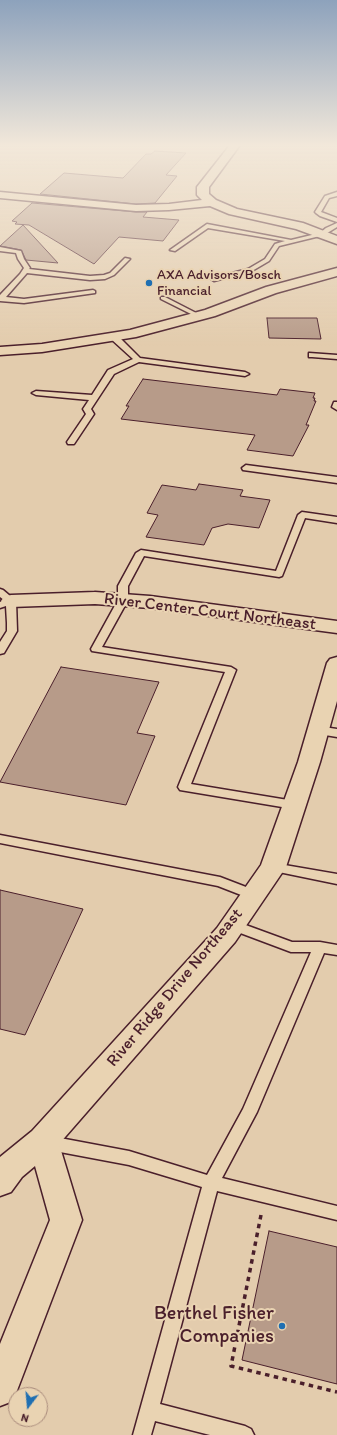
<!DOCTYPE html>
<html>
<head>
<meta charset="utf-8">
<style>
  body { margin:0 }
  #map { position:relative; width:337px; height:1435px; overflow:hidden; background:#e3ccad; font-family:Itim,sans-serif }
  canvas { display:block }
  .north { position:absolute; left:8px; top:1387px; width:40px; height:40px; box-sizing:border-box; background:#e9d3b2; border:1px solid #a98b7c; border-radius:50%; rotate:196deg; font-size:11px; font-weight:700; line-height:16px; text-align:center; color:#4a1f2b }
  .north::after { content:''; display:block; margin:auto; width:14px; height:18px; background:#1f6fb2; clip-path:polygon(50% 0,100% 100%,50% 72%,0 100%) }
</style>
</head>
<body>
<div id="map">
<canvas width="337" height="1435"></canvas>
<div class="north">N</div>
</div>
<script>
const g = document.querySelector('canvas').getContext('2d');
g.lineJoin = 'round';
function fill(path, color) { g.fillStyle = color; g.fill(path, 'evenodd'); }
const shape = rows => new Path2D(rows.map(r => 'M' + r).join(''));
function trace(path, color, width, dash) { g.strokeStyle = color; g.lineWidth = width; g.lineCap = dash ? 'butt' : 'round'; g.setLineDash(dash || []); g.stroke(path); }
function write(font, color, halo, rows, align = 'center') {
  g.font = font + ' Itim,sans-serif'; g.lineWidth = 4; g.setLineDash([]); g.textBaseline = 'middle'; g.strokeStyle = halo; g.fillStyle = color; for (const [text, x, y, turn = 0] of rows) {
    g.save(); g.translate(x, y); g.rotate((+turn || 0) * Math.PI / 180); g.textAlign = isNaN(turn) ? turn : align; if (halo) g.strokeText(text, 0, 0); g.fillText(text, 0, 0); g.restore();
  }
}
const building = shape([
  [155,151,186,153,166,175,177,176,155,203,136,204,40,194,64,173,123,178,146,154,151,154,155,151],
  [32,203,136,212,147,212,143,217,179,220,163,241,119,237,94,264,29,225,15,224,17,222,12,221,32,203],
  [23,225,58,263,26,260,21,250,0,246,23,225],
  [267,318,317,318,321,339,269,338,267,318],
  [143,379,277,395,280,389,315,393,313,398,315,398,314,401,316,401,306,425,309,425,293,456,247,450,255,435,121,419,129,406,126,406,143,379],
  [199,484,243,490,240,496,270,500,259,528,228,524,212,528,204,545,146,537,158,515,147,513,162,485,196,490,199,484],
  [61,667,159,682,137,733,155,736,126,805,0,782,61,667],
  [0,890,83,909,25,1035,0,1029,0,890],
  [269,1231,337,1247,337,1384,242,1360,269,1231]
]);
fill(building, '#b79b89');
trace(building, '#4a1f2b', 1);
const service = shape([
  [337,192,337,196,329,198,321,212,337,218,337,222,320,216,316,213,315,212,325,196,337,192],
  [337,223,337,227,324,235,279,246,269,261,252,271,214,281,211,279,212,278,248,269,265,259,275,244,285,241,208,228,175,251,170,250,207,224,291,240,320,233,326,228,337,223],
  [0,247,21,251,24,259,30,268,29,269,90,276,104,275,110,273,125,258,130,259,114,275,105,279,90,280,27,273,6,297,24,299,93,290,95,291,95,293,24,303,0,301,0,295,20,274,24,268,18,259,16,253,0,251,0,247],
  [161,297,165,297,202,316,197,317,161,299,161,297],
  [111,335,117,335,140,358,245,372,249,374,245,376,139,362,114,374,91,409,94,414,74,444,68,444,67,442,86,414,83,409,89,400,36,395,32,393,36,391,92,395,108,370,133,359,111,339,111,335],
  [309,353,337,355,337,359,312,357,309,357,309,353],
  [334,402,337,402,337,410,332,407,334,402],
  [246,465,337,477,337,483,243,470,242,468,246,465],
  [302,512,337,517,337,523,305,518,282,576,279,577,144,556,128,586,128,600,102,647,231,667,236,670,191,784,294,801,298,802,300,805,298,808,294,809,180,790,178,787,225,672,92,651,91,649,118,600,118,586,136,553,141,550,276,571,298,515,302,512],
  [0,589,3,590,16,601,17,631,4,653,0,654,0,642,7,631,7,623,6,606,0,608,0,602,4,600,0,597,0,589],
  [317,726,337,729,337,737,313,733,311,730,313,727,317,726],
  [0,835,220,877,259,892,260,895,259,898,254,900,218,886,0,843,0,835],
  [273,863,337,874,337,884,269,870,267,867,269,864,273,863],
  [232,920,292,942,320,942,337,945,337,955,324,953,257,1112,222,1178,337,1206,337,1220,217,1191,160,1404,245,1426,251,1429,254,1435,210,1435,155,1421,151,1435,133,1435,202,1187,129,1165,44,1149,39,1147,36,1142,39,1137,44,1135,129,1151,207,1175,243,1109,311,952,291,952,227,928,225,925,227,922,232,920]
]);
const minor = shape([
  [230,145,240,145,209,187,209,194,216,200,237,209,303,223,337,236,337,244,296,229,229,214,210,206,169,210,136,211,0,198,0,192,136,205,169,204,202,200,197,195,197,187,230,145],
  [95,592,150,596,337,621,337,633,150,608,95,604,11,607,4,605,1,601,4,597,11,595,95,592],
  [337,657,337,701,320,762,286,867,235,942,59,1144,82,1220,13,1401,0,1406,0,1344,50,1220,35,1166,22,1177,11,1192,0,1196,0,1157,32,1131,217,928,261,865,298,762,327,663,330,659,337,657]
]);
const tertiary = shape([
  [337,268,337,276,276,293,215,316,136,337,42,352,0,355,0,347,42,344,130,330,205,310,266,287,337,268]
]);
trace(service, '#4a1f2b', 3);
trace(minor, '#4a1f2b', 3);
trace(tertiary, '#4a1f2b', 3);
trace(shape([
  [261,1215,231,1366,337,1392]
]), '#4a1f2b', 3.5, [4.5, 4.5]);
fill(service, '#e9d3b2');
fill(minor, '#e9d3b2');
fill(tertiary, '#e9d3b2');
const sky = g.createLinearGradient(0, 0, 0, 346);
sky.addColorStop(0, '#8da2bc');
sky.addColorStop(0.42, '#f2e8da');
sky.addColorStop(1, '#f2e8da00');
g.fillStyle = sky;
g.fillRect(0, 0, 337, 346);
for (const [x, y, r, color] of [
  [149,283,4,"#1f6fb2"],
  [282,1326,4,"#1f6fb2"]
]) { const dot = new Path2D(); dot.arc(x, y, r, 0, 2 * Math.PI); g.fillStyle = color; g.fill(dot); trace(dot, '#e9d3b2', 1.5); }
write('14px', '#4a1f2b', '#e9d3b2', [
  ["AXA Advisors/Bosch",157,275],
  ["Financial",157,291]
], 'left');
write('17px', '#4a1f2b', '#e9d3b2', [
  ["River Center Court Northeast",210,612,7],
  ["River Ridge Drive Northeast",175,988,-50]
]);
write('20px', '#4a1f2b', '#e9d3b2', [
  ["Berthel Fisher",274,1314],
  ["Companies",274,1337]
], 'right');
</script>
</body>
</html>
